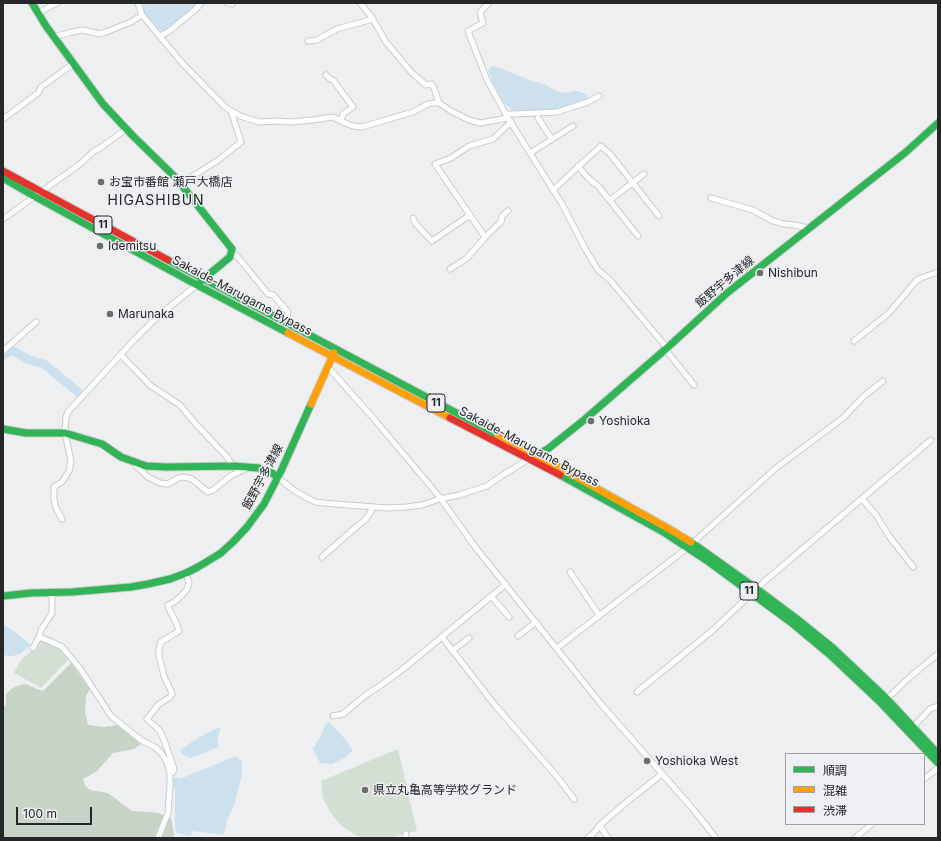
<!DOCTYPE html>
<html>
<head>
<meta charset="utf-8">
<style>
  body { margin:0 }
  #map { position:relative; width:941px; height:841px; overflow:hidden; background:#eeeff1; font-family:Inter,"Noto Sans JP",sans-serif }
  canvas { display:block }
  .frame { position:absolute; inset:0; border:4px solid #262728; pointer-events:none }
  .legend { position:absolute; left:785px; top:753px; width:140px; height:72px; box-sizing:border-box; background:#edeff2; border:1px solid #9d9fa1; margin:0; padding:5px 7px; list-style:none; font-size:12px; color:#262728 }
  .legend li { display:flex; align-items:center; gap:8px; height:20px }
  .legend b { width:20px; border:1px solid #9d9fa1 }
  .scale { position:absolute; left:16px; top:807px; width:76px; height:18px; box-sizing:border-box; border:2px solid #262728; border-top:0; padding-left:5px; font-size:12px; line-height:14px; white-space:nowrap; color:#262728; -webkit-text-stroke:3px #edeff2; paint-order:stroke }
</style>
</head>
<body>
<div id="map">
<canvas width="941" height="841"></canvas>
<div class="frame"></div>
<ul class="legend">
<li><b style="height:5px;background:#30b455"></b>順調</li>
<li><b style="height:5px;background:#ff9f0a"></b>混雑</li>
<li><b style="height:5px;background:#e5322d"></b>渋滞</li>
</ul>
<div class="scale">100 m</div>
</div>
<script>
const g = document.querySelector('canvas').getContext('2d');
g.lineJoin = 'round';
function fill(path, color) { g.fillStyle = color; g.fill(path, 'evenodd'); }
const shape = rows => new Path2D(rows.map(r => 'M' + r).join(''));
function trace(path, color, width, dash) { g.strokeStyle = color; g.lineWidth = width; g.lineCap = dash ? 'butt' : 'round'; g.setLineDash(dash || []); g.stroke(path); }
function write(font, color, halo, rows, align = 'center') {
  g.font = font + ' Inter,"Noto Sans JP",sans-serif'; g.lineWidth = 3; g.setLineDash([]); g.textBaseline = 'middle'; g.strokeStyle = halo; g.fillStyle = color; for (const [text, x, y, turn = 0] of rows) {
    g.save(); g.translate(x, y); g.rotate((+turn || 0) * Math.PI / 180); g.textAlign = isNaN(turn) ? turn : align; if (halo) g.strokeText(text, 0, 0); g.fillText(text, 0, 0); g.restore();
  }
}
fill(shape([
  [40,640,52,644,60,648,69,659,41,688,14,673,18,665,23,658,33,650],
  [398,749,417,831,388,838,365,838,355,835,341,825,330,812,323,798,321,781]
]), '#d4dfd3');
fill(shape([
  [71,663,90,689,86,696,85,712,88,725,104,727,117,725,141,744,134,749,113,753,97,771,83,779,85,785,90,790,108,793,132,811,159,813,171,818,174,834,173,838,3,838,3,707,6,705,6,694,11,689,20,685,26,684,37,689,43,691]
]), '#c8d3c7');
fill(shape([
  [140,3,198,3,167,31,164,32,159,30,146,16],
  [492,66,494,66,535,82,542,83,557,91,562,93,575,91,579,91,587,95,588,98,574,104,556,109,545,110,524,111,517,111,511,109,504,103,492,81,488,70],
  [3,624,18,634,31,645,20,654,12,656,7,656,3,654],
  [329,722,346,740,353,751,344,758,332,764,320,763,313,749,322,734,325,725],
  [219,727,220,730,217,741,219,747,191,758,185,756,181,753,180,750,201,736],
  [236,756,242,761,242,775,234,806,227,820,224,835,192,831,191,836,176,833,175,823,175,791,172,779,178,777,180,779]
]), '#cce0ee');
trace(shape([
  [3,356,8,352,13,351,29,360,44,364,78,392]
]), '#cce0ee', 9);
const street = shape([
  [138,3,142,15],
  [228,3,232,4],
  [360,3,371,16,386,42,412,73,426,85,431,84,434,88,439,103],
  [489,3,480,12,483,23,468,31,487,80,508,118,562,204,586,250,598,270,610,280,667,348],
  [38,13,57,3],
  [160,36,168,32,195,10,201,3],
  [54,37,72,32,83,30,99,34,106,32,131,22,142,15,183,64,225,107,240,116,259,122,278,121,290,122,312,120,333,117,347,124,353,126,362,127,413,112,428,104,433,103,439,103,451,111,469,120,480,123,508,118],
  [308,41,317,40,337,29,373,19],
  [326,75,330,79,333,80,353,107,343,114,341,121],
  [506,114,514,114,557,112,588,102,599,96],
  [538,118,552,139],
  [3,119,38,93,41,87,73,64],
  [530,153,573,126],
  [578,166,587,177,599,187,638,236],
  [180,184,217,161,241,142,231,111],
  [553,190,592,154,601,146,610,154,659,216],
  [711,198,753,210,773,221,784,224,794,225,809,228],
  [610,200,644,174],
  [413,218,415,223,432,241,470,215],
  [3,219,80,164,93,152,103,146,126,129],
  [485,237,435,164,451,158,469,146,493,139,511,122],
  [231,253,237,256,268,294,273,295,288,312,286,323],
  [450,269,466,259,489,233,501,222,502,216,508,211],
  [854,341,889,313,916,281,921,278,938,272],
  [665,349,694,385],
  [3,351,36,322],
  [121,355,151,386,180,405,194,422,227,457,233,466],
  [328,367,374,419,438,495,476,548,569,664,601,704,693,809,716,838],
  [136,463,136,466,148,477,160,483,168,484,178,478,184,477,192,479,208,492,213,490,232,475,248,468],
  [277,477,295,491,309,499,316,502,323,503,387,508,406,507,422,505,440,499,459,495,487,486,498,478,529,459],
  [862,499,876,515,889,536,913,567],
  [62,519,56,508,54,500,54,487,62,482,69,471,71,461,65,433,66,417,68,412,134,340,158,316,197,285],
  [322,557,355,528,365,520,370,513,373,507],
  [570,572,599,615],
  [491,596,509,617],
  [518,636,536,622],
  [39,637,52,642,62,647,79,667,111,716,141,740,156,748,162,754,167,762,170,774,170,786,168,813,158,838],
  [442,637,494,704,559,779,574,799],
  [33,648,39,637,41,630,52,613,52,592],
  [557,648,682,552,696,540,776,468,843,418,864,396,883,381],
  [452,651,469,638],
  [637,692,713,630,766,580,931,440],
  [886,698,890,696,911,676,938,654],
  [333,716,343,714,367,694,377,688,403,669,506,584],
  [914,727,917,723,930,709,938,706],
  [170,774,173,772,174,769,167,748,160,731,147,719,158,705,170,697,172,694,171,691,164,676,159,656,159,649,161,642,179,631,176,622,169,609,168,605,174,602,182,595,187,589,189,583,186,573],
  [924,779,938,768],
  [600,826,608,838],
  [405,838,406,834],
  [588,838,593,834,601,824,628,801,662,774],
  [855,838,872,824]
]);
const fast = shape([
  [32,3,46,26,103,104,133,136,176,178,232,249,230,257,201,281],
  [3,178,34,196,197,285,288,333],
  [168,260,498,435],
  [3,429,26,433,65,433,102,444,121,457,146,466,167,467,233,466,259,468,272,473,277,477],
  [534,457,549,448,584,420,667,348,727,293,906,152,938,123],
  [560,475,665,533,706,560,793,624,829,654,880,702,938,763],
  [691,542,757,589,797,619,833,648,886,698,938,754],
  [3,596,31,593,72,592,131,587,148,584,170,579,186,573,198,567,221,553,234,541,247,527,264,504,281,471,311,404]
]);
const slow = shape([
  [288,333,450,418],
  [311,404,334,353],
  [498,435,551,463,671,530,691,542]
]);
const jam = shape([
  [3,171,168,260],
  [450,418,560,475]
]);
trace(street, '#cbcccd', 7);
trace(fast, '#cbcccd', 9);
trace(slow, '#cbcccd', 9);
trace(jam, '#cbcccd', 9);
trace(street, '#fcfdfd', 5);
trace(fast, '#30b455', 7);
trace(slow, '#ff9f0a', 7);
trace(jam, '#e5322d', 7);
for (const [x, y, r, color] of [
  [101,182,4,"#6c6d6e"],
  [100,246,4,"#6c6d6e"],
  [760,273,4,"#6c6d6e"],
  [110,314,4,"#6c6d6e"],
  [591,421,4,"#6c6d6e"],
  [647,761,4,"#6c6d6e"],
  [365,790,4,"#6c6d6e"]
]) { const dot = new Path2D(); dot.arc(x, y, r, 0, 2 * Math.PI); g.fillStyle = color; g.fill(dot); trace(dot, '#edeff2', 1.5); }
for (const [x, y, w] of [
  [103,225,18],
  [436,403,18],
  [749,591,18]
]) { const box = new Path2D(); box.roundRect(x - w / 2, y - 9, w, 18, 3); g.fillStyle = '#edeff2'; g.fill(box); trace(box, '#262728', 1); }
write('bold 11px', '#262728', null, [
  ["11",103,225],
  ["11",436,403],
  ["11",749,591]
]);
write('12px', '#262728', '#edeff2', [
  ["お宝市番館 瀬戸大橋店",109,182],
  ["Idemitsu",108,246],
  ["Nishibun",768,273],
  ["Marunaka",118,314],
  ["Yoshioka",599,421],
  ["Yoshioka West",655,761],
  ["県立丸亀高等学校グランド",373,790]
], 'left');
write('12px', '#262728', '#edeff2', [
  ["飯野宇多津線",725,282,-40],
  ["Sakaide-Marugame Bypass",242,296,28],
  ["Sakaide-Marugame Bypass",529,447,28],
  ["飯野宇多津線",263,477,-62]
]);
g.letterSpacing = '1px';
write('14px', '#262728', '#edeff2', [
  ["HIGASHIBUN",156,201]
]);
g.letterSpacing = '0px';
</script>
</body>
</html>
